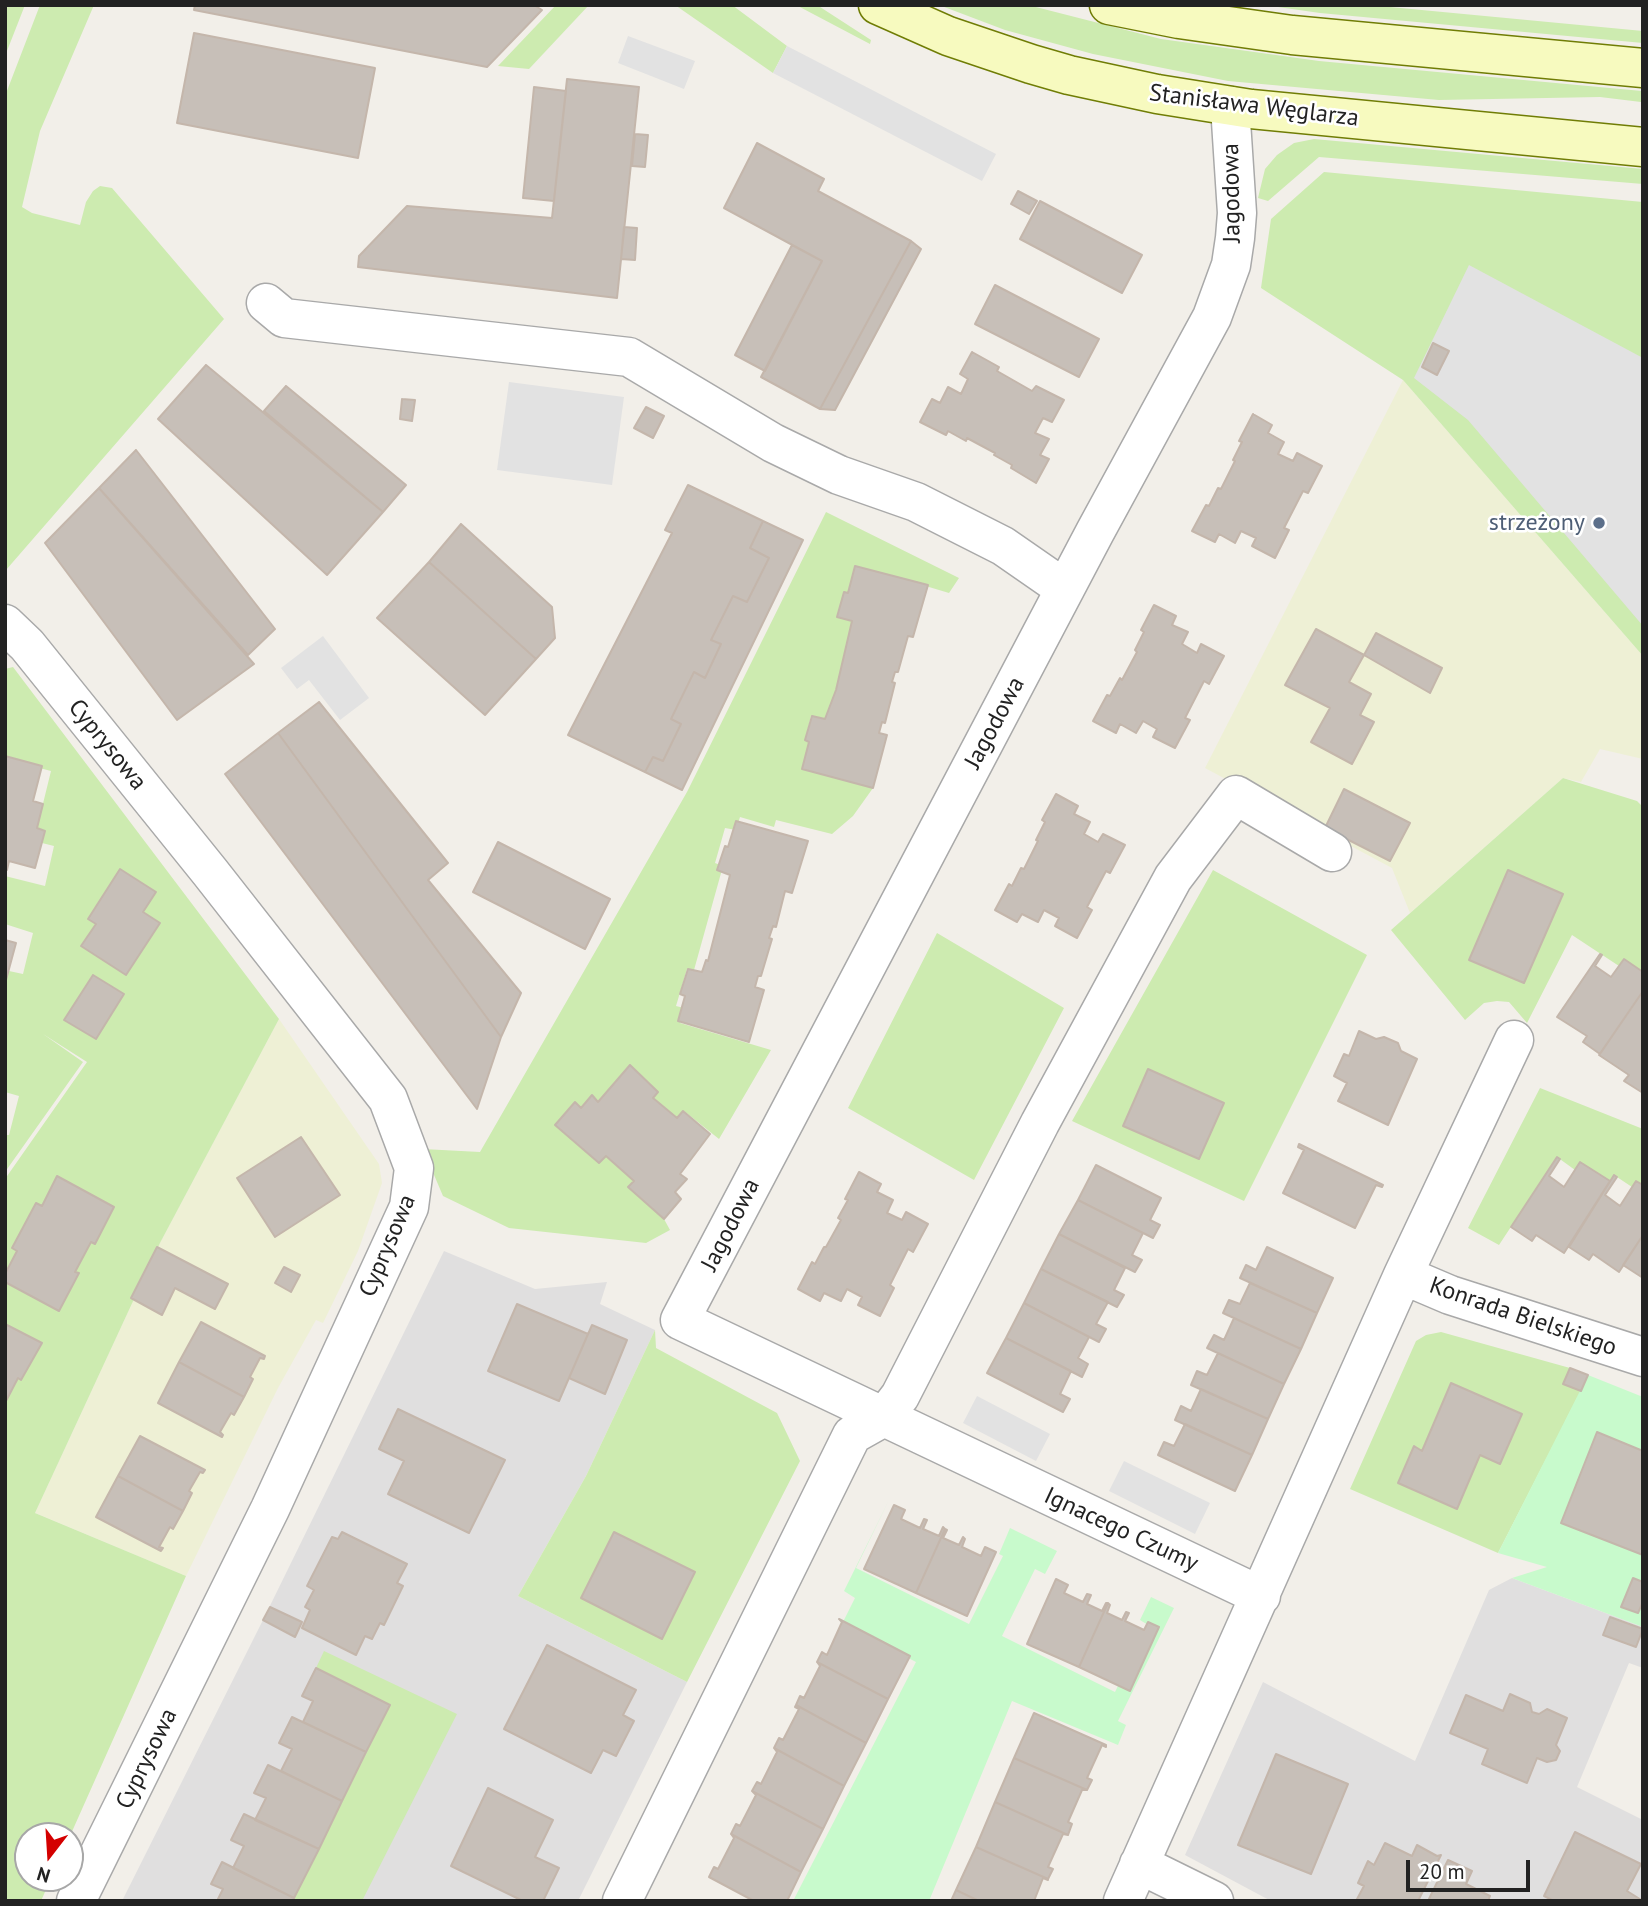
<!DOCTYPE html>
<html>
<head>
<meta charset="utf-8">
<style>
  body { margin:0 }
  #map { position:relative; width:1648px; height:1906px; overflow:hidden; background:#f2efe9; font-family:"PT Sans",sans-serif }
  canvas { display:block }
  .frame { position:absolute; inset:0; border:7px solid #222; pointer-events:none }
  .north { position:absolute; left:14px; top:1822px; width:70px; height:70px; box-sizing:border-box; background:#fff; border:2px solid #a7a7a7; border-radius:50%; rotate:197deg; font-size:19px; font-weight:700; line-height:28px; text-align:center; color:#222 }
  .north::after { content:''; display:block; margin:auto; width:24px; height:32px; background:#d40000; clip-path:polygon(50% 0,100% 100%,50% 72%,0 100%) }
  .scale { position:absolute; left:1406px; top:1860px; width:124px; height:32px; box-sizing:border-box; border:4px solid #222; border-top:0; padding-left:9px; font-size:21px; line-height:24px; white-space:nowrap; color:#222; -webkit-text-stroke:5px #fff; paint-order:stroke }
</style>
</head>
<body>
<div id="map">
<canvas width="1648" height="1906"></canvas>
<div class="frame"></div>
<div class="north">N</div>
<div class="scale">20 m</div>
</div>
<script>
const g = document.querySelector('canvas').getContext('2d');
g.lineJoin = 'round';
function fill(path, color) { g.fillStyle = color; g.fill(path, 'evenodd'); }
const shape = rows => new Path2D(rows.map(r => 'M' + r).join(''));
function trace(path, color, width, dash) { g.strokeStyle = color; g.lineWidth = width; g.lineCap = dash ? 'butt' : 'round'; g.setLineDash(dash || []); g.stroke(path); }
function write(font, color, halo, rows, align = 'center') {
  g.font = font + ' "PT Sans",sans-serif'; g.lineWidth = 5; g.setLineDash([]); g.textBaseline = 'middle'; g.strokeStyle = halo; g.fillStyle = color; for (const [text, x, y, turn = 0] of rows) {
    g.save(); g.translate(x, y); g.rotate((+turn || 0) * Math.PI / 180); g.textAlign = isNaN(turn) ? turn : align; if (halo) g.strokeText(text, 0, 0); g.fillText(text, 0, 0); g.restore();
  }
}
fill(shape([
  [444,1251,535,1289,607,1282,600,1304,655,1330,586,1476,518,1596,687,1682,578,1901,122,1901,263,1620],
  [1512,1578,1643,1627,1643,1668,1629,1663,1577,1787,1643,1820,1643,1901,1271,1901,1185,1855,1263,1682,1415,1761,1489,1590]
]), '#e0dfdf');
fill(shape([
  [1403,380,1643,656,1643,759,1600,749,1581,782,1563,778,1410,913,1392,868,1205,768],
  [279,1019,379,1164,382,1183,358,1251,323,1323,316,1320,278,1388,186,1576,35,1513,160,1243]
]), '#eef0d5');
fill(shape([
  [8,5,25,5,5,56,5,12],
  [40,5,94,5,40,131,22,207,32,213,80,225,86,202,93,191,100,186,112,188,224,319,6,570,5,96],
  [556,5,589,5,529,69,498,66],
  [675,5,732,5,787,46,773,73],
  [796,5,817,5,871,40,870,44],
  [939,5,1028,5,1161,39,1319,61,1642,91,1641,102,1600,97,1439,100,1228,81,1093,54,1005,30],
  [1264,5,1369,5,1643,31,1643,43,1320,13],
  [1314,139,1643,169,1643,184,1319,157,1268,201,1258,198,1265,169,1277,155,1294,143],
  [1324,172,1643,202,1643,656,1403,380,1261,288,1271,219],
  [826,512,959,578,949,593,889,575,848,593,844,592,838,617,852,621,849,639,831,708,825,719,811,716,805,740,809,742,802,769,873,788,853,816,832,834,776,820,774,827,740,817,736,830,725,828,715,863,723,866,694,970,687,969,676,1006,684,1008,680,1023,771,1050,719,1139,684,1111,677,1118,598,1102,592,1096,581,1108,555,1125,599,1163,606,1156,634,1180,629,1188,664,1219,670,1230,646,1243,509,1228,443,1196,423,1149,480,1152,687,792],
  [13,667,279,1019,160,1243,35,1513,186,1576,70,1836,28,1836,28,1878,51,1878,41,1901,5,1901,5,1179,87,1062,43,1034,83,1062,5,1172,5,1135,9,1135,19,1096,5,1092,5,980,9,971,23,974,33,933,5,924,5,876,45,886,54,846,42,843,45,831,37,828,51,771,5,759,5,669],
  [1563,778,1637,801,1643,807,1643,972,1624,959,1619,966,1572,935,1527,1023,1509,1002,1497,1001,1484,1003,1465,1020,1391,930],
  [1213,870,1367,955,1244,1201,1072,1121],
  [937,933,1064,1008,974,1180,848,1108],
  [1540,1088,1643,1129,1643,1185,1632,1187,1614,1175,1610,1181,1580,1162,1575,1170,1557,1157,1499,1245,1468,1228],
  [655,1330,656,1348,777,1413,800,1461,687,1682,518,1596,586,1476],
  [1441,1332,1570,1368,1564,1384,1581,1391,1498,1553,1350,1489,1416,1341,1426,1335],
  [324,1651,457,1714,362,1901,293,1901,390,1705,316,1668]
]), '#cdebb0');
fill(shape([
  [1588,1375,1643,1397,1643,1627,1512,1578,1547,1567,1498,1553],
  [889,1500,856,1568,969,1624,1003,1556,999,1554,1010,1528,1057,1551,1045,1574,1035,1569,1002,1636,1115,1692,1148,1625,1140,1620,1151,1597,1174,1608,1118,1721,1126,1725,1118,1745,1012,1701,929,1901,793,1901,916,1662,842,1624,855,1598,844,1591]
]), '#c8facc');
fill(shape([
  [628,36,695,61,684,89,618,63],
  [787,46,996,154,982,181,773,73],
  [1469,265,1643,358,1643,626,1468,420,1414,378],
  [509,382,624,397,612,485,497,470],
  [323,636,369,698,340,720,309,680,297,689,281,668],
  [977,1396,1050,1434,1036,1461,963,1423],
  [1124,1461,1210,1503,1195,1534,1109,1491]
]), '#e2e2e2');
const building = shape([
  [195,5,534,5,542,10,487,67,194,10,195,5],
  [194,33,375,68,358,158,177,123,194,33],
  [567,79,639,87,617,298,358,267,359,256,407,206,552,218,567,79],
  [534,87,566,91,554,201,523,198,534,87],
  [635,134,648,135,645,167,632,166,635,134],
  [757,143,824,179,818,191,911,241,820,409,761,377,822,261,724,208,757,143],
  [1018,191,1037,201,1029,214,1011,204,1018,191],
  [1040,201,1142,255,1122,293,1020,239,1040,201],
  [624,227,637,228,635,260,621,259,624,227],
  [911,241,921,249,835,410,820,409,911,241],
  [792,245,822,261,765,371,735,355,792,245],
  [995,285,1099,339,1079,377,975,324,995,285],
  [1433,343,1449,351,1437,375,1422,367,1433,343],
  [972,352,999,367,997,371,1032,391,1036,386,1064,400,1052,422,1043,418,1035,433,1049,439,1040,455,1049,459,1036,483,1011,468,1012,465,994,455,995,453,967,438,966,441,948,431,946,435,920,422,932,399,940,403,948,387,961,394,968,379,960,374,972,352],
  [206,365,383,512,327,575,158,419,206,365],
  [286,386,406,485,383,512,264,411,286,386],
  [402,399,415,400,412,421,400,419,402,399],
  [646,407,664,416,653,438,634,428,646,407],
  [1253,414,1272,425,1268,433,1284,442,1278,454,1293,461,1297,453,1322,466,1308,493,1303,491,1284,528,1289,530,1275,558,1252,546,1256,538,1241,531,1235,543,1219,534,1215,542,1192,531,1206,505,1209,506,1218,488,1221,489,1235,461,1233,460,1242,442,1239,441,1253,414],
  [136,450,275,629,248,655,99,488,136,450],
  [688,485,763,521,750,548,769,558,747,602,733,596,711,640,721,644,705,678,694,672,671,719,681,724,663,761,653,757,645,772,568,735,672,533,665,530,688,485],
  [99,488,254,664,177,720,45,543,99,488],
  [763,521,803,540,682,790,645,772,653,757,663,761,681,724,671,719,694,672,705,678,721,644,711,640,733,596,747,602,769,558,750,548,763,521],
  [461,524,552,607,555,638,536,659,429,562,461,524],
  [429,562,536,659,485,715,377,618,429,562],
  [855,566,928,585,913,637,908,636,898,672,895,672,892,682,895,683,885,723,882,722,879,733,887,735,873,788,802,769,809,742,805,740,812,716,825,719,836,690,852,621,837,617,844,592,848,593,855,566],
  [1154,605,1176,616,1172,625,1188,632,1182,644,1197,653,1201,644,1224,656,1209,684,1204,681,1185,718,1190,720,1175,748,1153,737,1157,729,1143,721,1136,733,1120,724,1116,733,1093,721,1107,695,1110,696,1120,678,1122,680,1137,652,1135,650,1144,632,1141,630,1154,605],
  [1316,629,1364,655,1349,682,1371,694,1360,715,1374,722,1352,764,1311,742,1330,708,1285,685,1316,629],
  [1376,633,1442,668,1430,693,1364,655,1376,633],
  [319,702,448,863,428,880,521,993,501,1037,278,733,319,702],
  [278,733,501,1037,477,1109,225,774,278,733],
  [5,756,42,766,33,801,43,804,37,828,45,831,35,868,9,861,7,870,5,869,5,756],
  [1344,789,1410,823,1390,861,1325,828,1344,789],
  [1056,794,1078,806,1074,814,1090,822,1084,834,1098,842,1103,834,1125,845,1110,873,1106,871,1087,907,1092,910,1077,938,1055,926,1059,918,1044,910,1038,922,1022,914,1017,922,995,910,1009,884,1012,886,1021,868,1024,869,1038,841,1036,840,1045,822,1042,820,1056,794],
  [736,821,808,841,792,893,785,891,776,927,773,926,769,938,772,939,761,976,758,976,755,987,764,990,749,1042,678,1021,685,996,680,994,688,969,702,972,706,960,708,961,730,875,717,870,725,846,728,847,736,821],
  [498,842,610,899,585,949,473,892,498,842],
  [120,869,156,892,143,912,160,923,126,975,81,946,96,924,88,919,120,869],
  [1508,870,1563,894,1524,983,1469,960,1508,870],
  [5,940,16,943,6,980,5,980,5,940],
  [1600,954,1602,955,1595,966,1611,977,1624,959,1643,972,1643,991,1600,1054,1583,1042,1587,1036,1557,1017,1600,954],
  [93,975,124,994,96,1039,64,1020,93,975],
  [1643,991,1643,1093,1624,1081,1629,1075,1599,1055,1643,991],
  [1359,1031,1376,1039,1384,1037,1398,1043,1401,1051,1417,1059,1388,1125,1338,1101,1347,1083,1334,1076,1344,1054,1349,1056,1359,1031],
  [630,1065,658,1092,653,1098,677,1118,683,1111,710,1134,680,1174,687,1179,675,1192,681,1199,664,1219,628,1187,634,1181,606,1156,599,1163,555,1125,575,1102,581,1108,592,1095,598,1102,630,1065],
  [1148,1069,1224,1103,1199,1159,1123,1126,1148,1069],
  [301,1137,340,1195,275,1237,237,1178,301,1137],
  [1299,1144,1383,1185,1382,1187,1376,1185,1355,1228,1283,1193,1304,1150,1298,1147,1299,1144],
  [1557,1157,1560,1159,1549,1176,1564,1187,1580,1162,1610,1181,1564,1253,1536,1235,1532,1241,1511,1227,1557,1157],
  [1096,1165,1161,1198,1150,1220,1160,1225,1153,1238,1078,1200,1096,1165],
  [859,1172,881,1184,877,1192,893,1200,887,1213,902,1220,906,1212,928,1224,913,1252,908,1249,890,1285,894,1288,880,1316,858,1305,862,1297,847,1289,841,1301,824,1293,820,1301,798,1289,812,1262,815,1264,824,1247,826,1247,841,1220,838,1218,848,1200,845,1199,859,1172],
  [1614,1175,1617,1177,1605,1195,1620,1206,1636,1181,1643,1185,1643,1235,1619,1272,1593,1254,1589,1260,1569,1247,1614,1175],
  [57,1176,114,1207,95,1244,91,1242,75,1272,79,1273,59,1311,5,1282,5,1274,17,1251,12,1248,36,1203,42,1206,57,1176],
  [1078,1200,1143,1233,1132,1255,1142,1260,1135,1272,1059,1234,1078,1200],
  [1059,1234,1125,1268,1114,1290,1124,1295,1117,1307,1041,1269,1059,1234],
  [1643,1235,1643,1278,1623,1265,1643,1235],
  [157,1247,228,1284,215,1309,175,1288,162,1315,131,1298,157,1247],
  [1267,1247,1333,1278,1317,1313,1240,1278,1246,1265,1256,1270,1267,1247],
  [284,1267,300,1275,291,1292,275,1283,284,1267],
  [1041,1269,1108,1302,1096,1324,1106,1329,1099,1342,1024,1303,1041,1269],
  [1250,1283,1317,1313,1301,1349,1223,1313,1229,1300,1240,1304,1250,1283],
  [1024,1303,1089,1337,1078,1358,1088,1364,1082,1377,1006,1338,1024,1303],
  [517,1304,588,1334,559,1401,488,1371,517,1304],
  [1234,1318,1301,1349,1284,1384,1207,1348,1214,1335,1224,1340,1234,1318],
  [201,1322,265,1356,264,1359,260,1358,250,1377,253,1379,244,1397,179,1362,201,1322],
  [5,1324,42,1343,21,1380,18,1378,5,1403,5,1324],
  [592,1325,627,1340,605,1394,569,1378,592,1325],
  [1006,1338,1071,1371,1060,1394,1070,1399,1063,1412,987,1373,1006,1338],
  [1218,1353,1284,1384,1268,1419,1191,1385,1197,1371,1207,1375,1218,1353],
  [179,1362,244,1397,234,1415,231,1413,220,1432,223,1435,222,1437,158,1403,179,1362],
  [1570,1368,1588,1375,1581,1391,1563,1384,1570,1368],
  [1451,1383,1522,1414,1500,1464,1480,1455,1457,1509,1398,1483,1414,1446,1422,1451,1451,1383],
  [1201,1389,1268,1419,1252,1455,1175,1420,1181,1406,1191,1411,1201,1389],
  [398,1409,505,1460,469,1533,388,1494,404,1461,379,1449,398,1409],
  [1185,1424,1252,1455,1235,1491,1158,1455,1164,1442,1174,1446,1185,1424],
  [1597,1432,1643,1451,1643,1555,1561,1523,1597,1432],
  [140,1436,205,1470,203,1473,200,1472,189,1491,192,1493,183,1511,118,1476,140,1436],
  [118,1476,183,1511,173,1529,170,1527,159,1547,163,1548,161,1551,96,1517,118,1476],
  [894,1505,905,1510,901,1519,920,1528,924,1519,927,1520,923,1529,939,1536,943,1527,945,1529,916,1593,864,1569,894,1505],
  [945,1529,947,1530,943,1538,959,1545,963,1537,965,1539,962,1547,981,1556,985,1547,996,1552,967,1616,916,1593,945,1529],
  [342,1532,407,1564,397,1583,403,1586,384,1625,380,1623,372,1639,365,1636,356,1655,302,1628,310,1610,305,1607,314,1590,307,1586,332,1537,338,1539,342,1532],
  [614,1532,695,1572,662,1639,581,1598,614,1532],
  [1633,1578,1643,1582,1643,1602,1638,1613,1621,1607,1633,1578],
  [1056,1579,1068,1585,1064,1593,1083,1602,1087,1594,1091,1595,1087,1604,1102,1611,1106,1603,1108,1603,1079,1667,1027,1644,1056,1579],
  [1108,1603,1110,1605,1107,1613,1122,1620,1126,1612,1129,1613,1125,1621,1144,1630,1148,1622,1159,1627,1130,1691,1079,1667,1108,1603],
  [270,1607,302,1622,295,1637,263,1620,270,1607],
  [1610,1617,1643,1629,1636,1647,1603,1635,1610,1617],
  [839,1619,910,1656,888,1699,817,1662,822,1652,827,1655,842,1622,839,1619],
  [547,1645,636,1690,623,1715,634,1721,616,1756,603,1750,591,1773,504,1729,547,1645],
  [817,1662,888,1699,866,1743,796,1705,800,1696,804,1698,820,1666,817,1662],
  [316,1668,390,1705,366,1752,303,1722,313,1701,302,1696,316,1668],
  [1510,1694,1530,1703,1532,1712,1539,1714,1547,1709,1567,1718,1556,1745,1560,1751,1556,1760,1547,1762,1537,1758,1527,1783,1482,1764,1488,1749,1450,1733,1466,1695,1503,1711,1510,1694],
  [796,1705,866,1743,844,1786,774,1748,779,1738,783,1740,799,1709,795,1707,796,1705],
  [1034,1713,1106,1745,1106,1747,1102,1745,1087,1778,1092,1780,1087,1790,1014,1758,1034,1713],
  [292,1717,366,1752,342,1801,281,1771,292,1749,279,1743,292,1717],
  [774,1748,844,1786,823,1829,752,1791,757,1782,761,1784,777,1752,774,1748],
  [1276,1754,1348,1784,1311,1874,1238,1845,1276,1754],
  [1014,1758,1087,1790,1082,1790,1068,1822,1072,1824,1068,1835,995,1802,1014,1758],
  [268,1765,342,1801,319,1849,255,1820,266,1798,254,1793,268,1765],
  [488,1788,553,1820,535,1857,559,1868,543,1901,523,1901,451,1866,488,1788],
  [752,1791,823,1829,801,1872,731,1834,736,1824,740,1826,756,1795,752,1791],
  [995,1802,1068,1835,1063,1834,1048,1867,1053,1869,1048,1879,976,1847,995,1802],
  [244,1814,319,1849,294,1898,233,1868,244,1846,231,1840,244,1814],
  [1575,1832,1641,1864,1627,1891,1643,1901,1554,1901,1544,1896,1575,1832],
  [731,1834,801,1872,787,1901,754,1901,709,1877,714,1867,718,1869,734,1838,731,1834],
  [1385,1843,1412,1856,1417,1845,1437,1856,1441,1855,1418,1901,1356,1901,1364,1886,1358,1883,1368,1861,1374,1865,1385,1843],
  [976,1847,1048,1879,1048,1880,1043,1878,1034,1901,979,1901,956,1890,976,1847],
  [1448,1860,1472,1871,1466,1884,1490,1896,1488,1901,1428,1901,1448,1860],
  [222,1862,294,1898,293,1901,217,1901,223,1889,211,1884,222,1862],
  [956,1890,979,1901,951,1901,956,1890]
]);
fill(building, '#c7bfb8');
trace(building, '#c4b6ab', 2);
const street = shape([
  [1230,106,1237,213,1235,238,1231,265,1212,317,1095,532,680,1320,1261,1596],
  [266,303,284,318,629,357,773,443,839,475,916,502,1003,546,1065,589],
  [5,624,27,645,210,872,388,1099,414,1168,409,1207,270,1509,76,1901],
  [1403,1275,1450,1295,1643,1357],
  [1139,1864,1214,1901],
  [622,1901,852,1435,884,1417,900,1396,1040,1123,1173,878,1236,795,1332,852],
  [1123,1901,1403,1275,1514,1040]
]);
const secondary = shape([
  [878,5,948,36,1031,64,1069,75,1157,94,1251,109,1643,147],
  [1109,5,1179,19,1292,35,1643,68]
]);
trace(street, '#a9a9a9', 41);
trace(secondary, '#707d05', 41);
trace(street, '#fff', 38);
trace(secondary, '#f7fabf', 38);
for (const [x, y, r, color] of [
  [1599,523,7,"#5c6f8a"]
]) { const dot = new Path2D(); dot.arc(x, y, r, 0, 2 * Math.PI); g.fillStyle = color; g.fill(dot); trace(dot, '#fff', 2.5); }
write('24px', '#222', '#fff', [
  ["Stanisława Węglarza",1254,106,7],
  ["Jagodowa",1232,193,-91],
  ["Jagodowa",995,723,-62],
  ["Cyprysowa",107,745,51],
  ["Jagodowa",731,1225,-63],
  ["Cyprysowa",388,1246,-67],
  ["Konrada Bielskiego",1523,1317,19],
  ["Ignacego Czumy",1121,1530,25],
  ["Cyprysowa",147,1759,-64]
]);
write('24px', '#4e5e75', '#fff', [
  ["strzeżony",1585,523]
], 'right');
</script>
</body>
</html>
